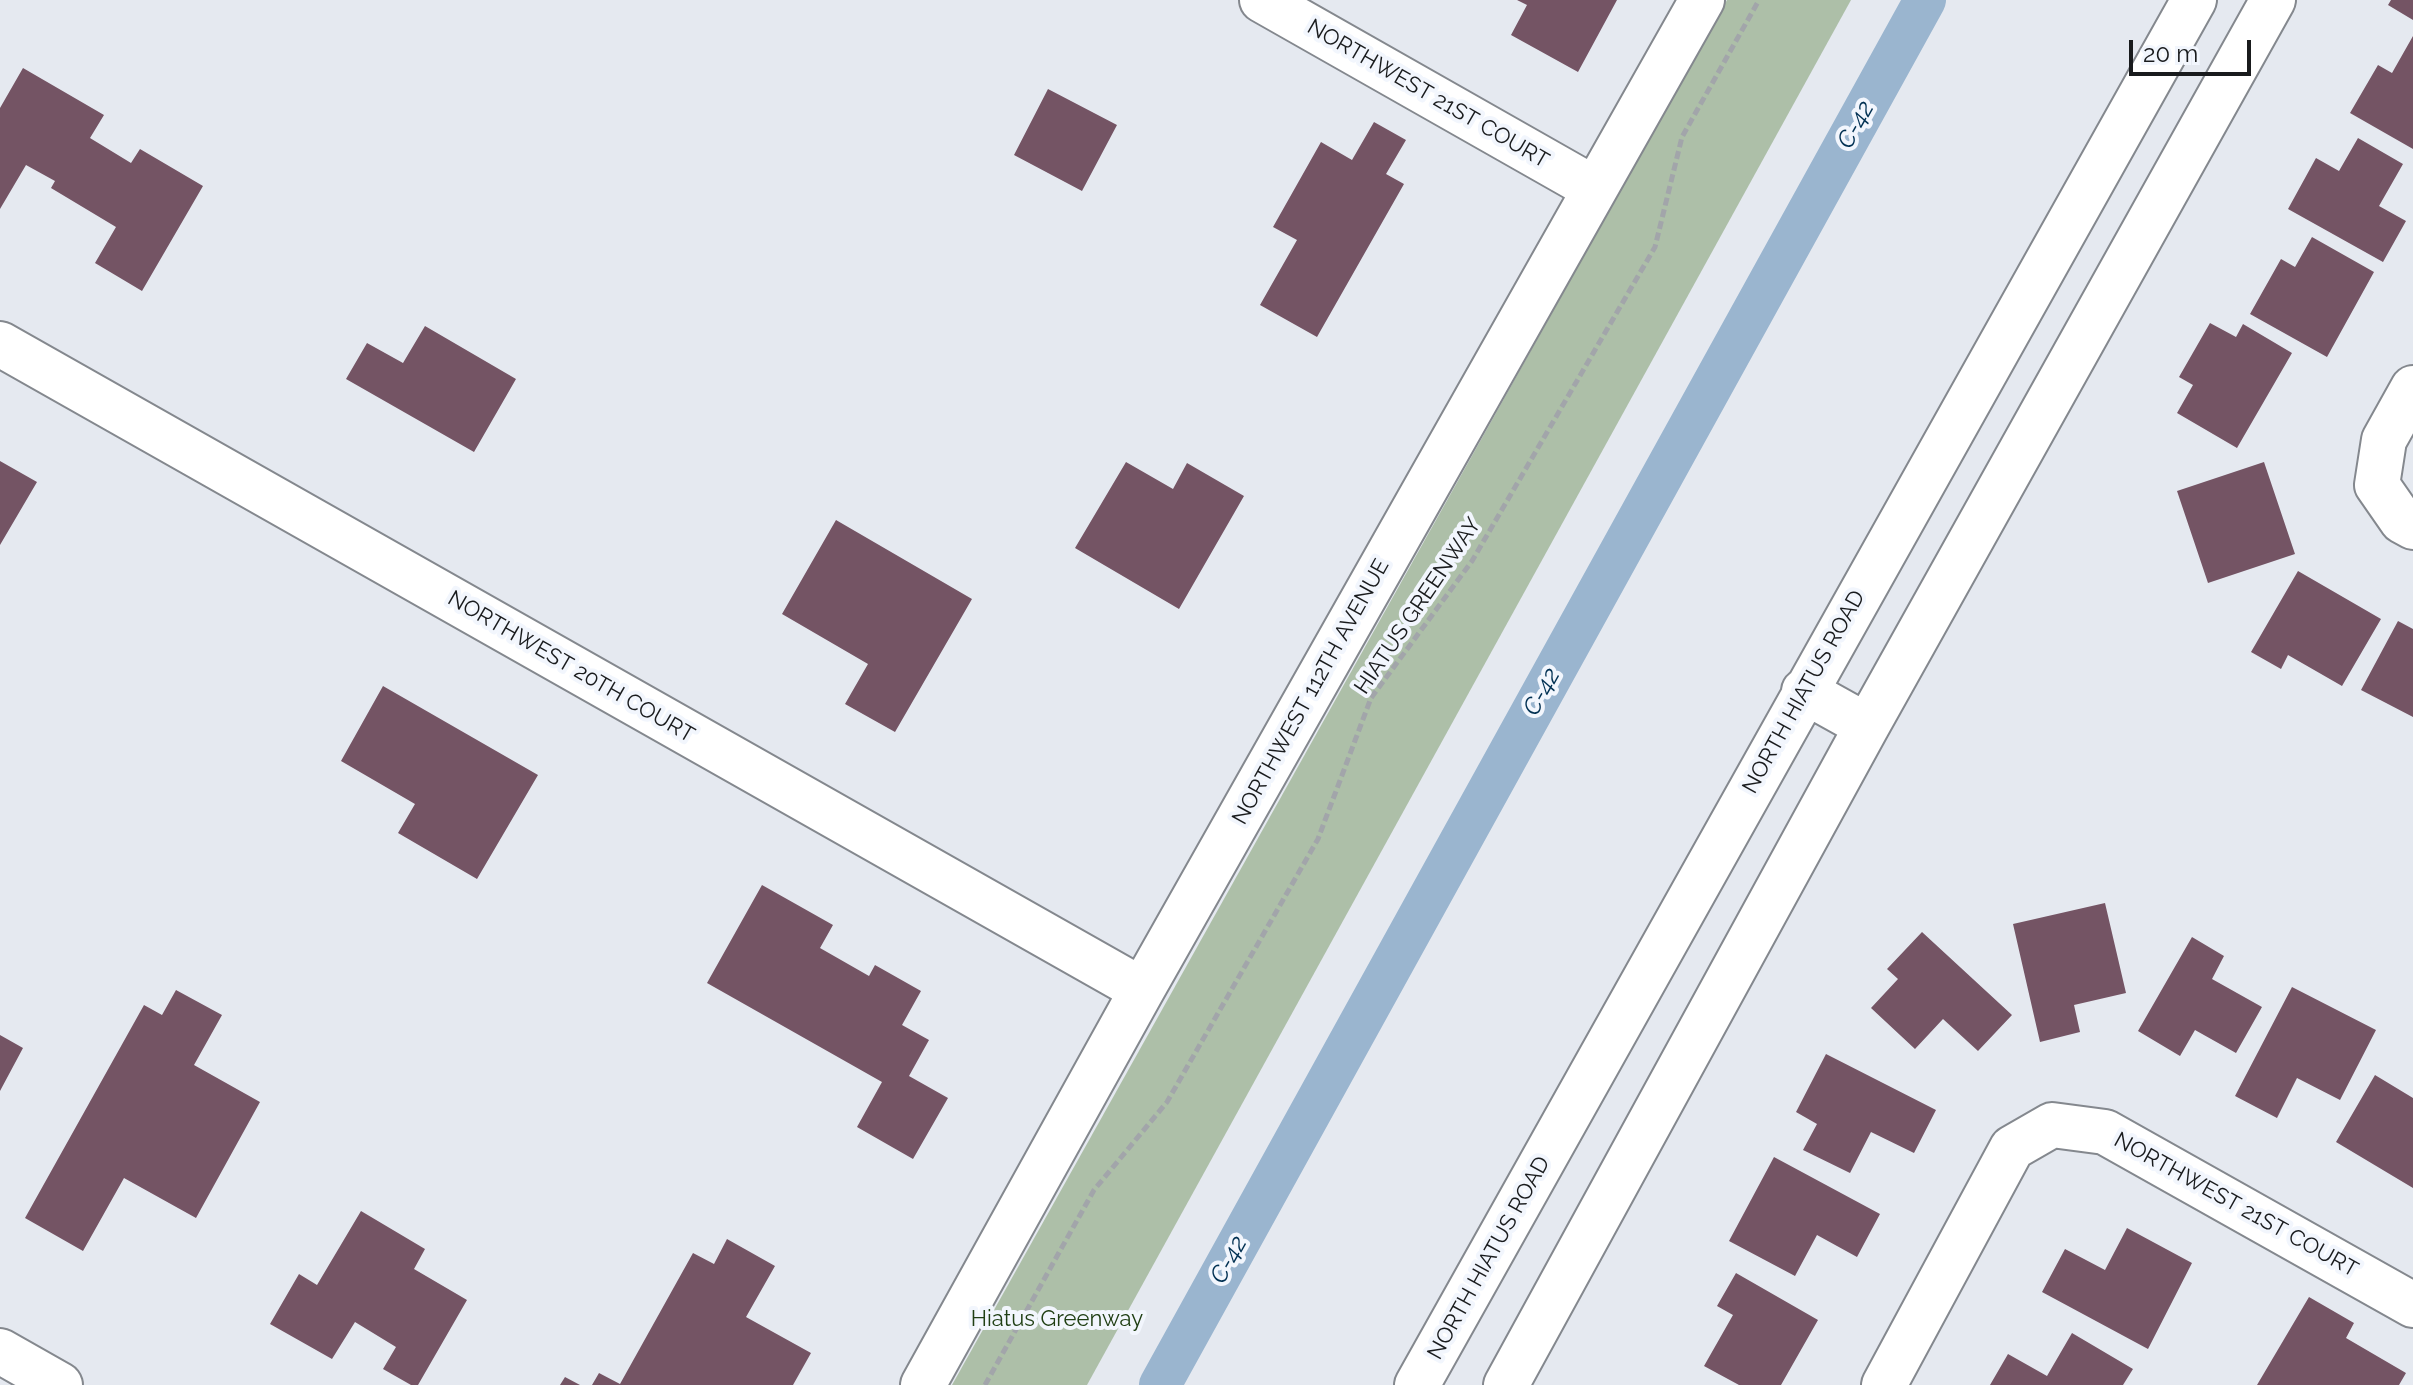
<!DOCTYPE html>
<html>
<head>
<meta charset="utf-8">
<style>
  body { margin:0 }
  #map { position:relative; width:2413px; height:1385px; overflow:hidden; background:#e5e9f0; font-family:Raleway,sans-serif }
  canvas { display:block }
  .scale { position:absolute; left:2129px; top:40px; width:122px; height:36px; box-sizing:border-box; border:4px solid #191b1d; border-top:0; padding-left:10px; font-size:24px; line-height:28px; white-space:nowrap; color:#191b1d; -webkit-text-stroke:6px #f2f6fd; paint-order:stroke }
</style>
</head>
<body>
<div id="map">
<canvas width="2413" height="1385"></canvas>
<div class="scale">20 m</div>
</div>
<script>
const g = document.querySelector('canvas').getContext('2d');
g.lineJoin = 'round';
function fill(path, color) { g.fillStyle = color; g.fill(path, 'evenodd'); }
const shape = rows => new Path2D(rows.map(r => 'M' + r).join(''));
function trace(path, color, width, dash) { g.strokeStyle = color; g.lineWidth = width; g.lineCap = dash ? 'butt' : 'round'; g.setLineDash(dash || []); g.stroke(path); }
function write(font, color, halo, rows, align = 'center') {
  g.font = font + ' Raleway,sans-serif'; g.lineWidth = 8; g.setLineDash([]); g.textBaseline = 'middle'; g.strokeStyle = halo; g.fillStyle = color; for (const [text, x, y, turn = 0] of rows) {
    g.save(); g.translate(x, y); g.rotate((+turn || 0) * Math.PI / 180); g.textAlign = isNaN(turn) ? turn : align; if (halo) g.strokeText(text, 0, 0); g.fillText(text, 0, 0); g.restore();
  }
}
fill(shape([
  [1727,0,1851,0,1087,1385,952,1385]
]), '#adbfa8');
trace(shape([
  [1160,1385,1925,0]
]), '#9ab5cf', 42);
fill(shape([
  [1517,0,1617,0,1578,72,1511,35,1527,5],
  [2391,0,2413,0,2413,20,2388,5],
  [2413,36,2413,149,2350,113,2378,65,2392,73],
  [23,68,104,115,90,138,131,163,140,149,203,186,142,291,95,263,116,227,51,188,55,181,26,165,0,209,0,108],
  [1048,89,1117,125,1082,191,1014,155],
  [1374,122,1406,140,1386,174,1404,184,1317,337,1260,305,1297,240,1273,227,1321,142,1352,160],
  [2358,138,2403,164,2379,206,2406,221,2383,262,2288,209,2316,158,2339,171],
  [2312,237,2374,272,2327,357,2250,314,2281,259,2295,267],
  [2210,323,2236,337,2243,324,2292,353,2237,448,2177,413,2193,385,2179,377],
  [425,326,516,379,474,452,346,379,367,343,403,363],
  [0,461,37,482,0,545],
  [1126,462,1173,489,1187,463,1244,496,1179,609,1075,548],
  [2264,462,2295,554,2208,583,2177,491],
  [836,520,972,599,895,732,845,704,868,664,782,614],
  [2298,571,2381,619,2342,686,2288,655,2281,669,2251,652],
  [2398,621,2413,629,2413,717,2361,690],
  [383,686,538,775,477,879,398,833,415,804,341,761],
  [762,885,833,925,820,948,869,976,875,965,921,991,902,1025,929,1040,909,1076,948,1098,913,1159,857,1127,882,1082,707,983],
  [2105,903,2126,993,2074,1005,2080,1032,2040,1042,2013,924],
  [1922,932,2012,1015,1978,1051,1943,1019,1915,1049,1871,1008,1898,979,1887,969],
  [2192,937,2224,956,2212,979,2262,1007,2236,1053,2195,1030,2180,1056,2138,1031],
  [2292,987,2376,1030,2340,1100,2297,1078,2277,1118,2235,1096],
  [176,990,222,1015,194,1065,260,1102,196,1218,124,1178,83,1251,25,1218,144,1005,162,1015],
  [0,1035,23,1048,0,1091],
  [1826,1054,1936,1110,1914,1153,1871,1132,1850,1173,1803,1150,1817,1124,1796,1112],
  [2375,1075,2413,1098,2413,1188,2336,1142],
  [1774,1157,1880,1214,1857,1257,1817,1235,1795,1276,1729,1241],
  [361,1211,425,1249,414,1269,467,1300,418,1385,411,1385,383,1369,396,1347,355,1322,332,1359,270,1324,299,1274,317,1285],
  [2127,1228,2192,1263,2148,1349,2042,1292,2065,1249,2105,1270],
  [727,1239,775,1266,746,1317,811,1353,793,1385,592,1385,599,1373,620,1384,693,1253,714,1264],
  [1736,1273,1818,1320,1781,1385,1739,1385,1704,1366,1733,1315,1717,1306],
  [2309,1297,2354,1323,2346,1338,2406,1373,2399,1385,2257,1385],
  [2072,1333,2133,1369,2123,1385,1990,1385,2008,1354,2047,1376],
  [565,1377,580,1385,560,1385]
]), '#745464');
const minor = shape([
  [1262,0,1595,189],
  [0,344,1142,990],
  [2413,388,2384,440,2377,485,2402,521,2413,527],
  [0,1351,60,1385],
  [923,1385,1142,990,1702,0],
  [1884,1385,2012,1148,2052,1125,2105,1132,2413,1305]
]);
const secondary = shape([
  [1804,691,1867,726],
  [1417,1385,2194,0],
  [1506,1385,1867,726,2273,0]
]);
trace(minor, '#84888e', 48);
trace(secondary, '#84888e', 48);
trace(shape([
  [985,1385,1094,1190,1167,1102,1318,839,1371,698,1472,561,1655,247,1682,137,1759,0]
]), '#a2a5aa', 5, [8, 4]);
trace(minor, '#fff', 44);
trace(secondary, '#fff', 44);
write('22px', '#191b1d', '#f2f6fd', [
  ["NORTHWEST 21ST COURT",1428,94,30],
  ["HIATUS GREENWAY",1418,606,-56],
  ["NORTHWEST 20TH COURT",571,667,30],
  ["NORTHWEST 112TH AVENUE",1311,692,-61],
  ["NORTH HIATUS ROAD",1804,692,-61],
  ["NORTHWEST 21ST COURT",2236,1205,29],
  ["NORTH HIATUS ROAD",1489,1258,-61]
]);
write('22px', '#203f14', '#f2f6fd', [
  ["Hiatus Greenway",1057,1319]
]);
write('italic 24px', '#003052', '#f2f6fd', [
  ["C-42",1856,125,-61],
  ["C-42",1542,692,-61],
  ["C-42",1229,1260,-61]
]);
</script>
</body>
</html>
